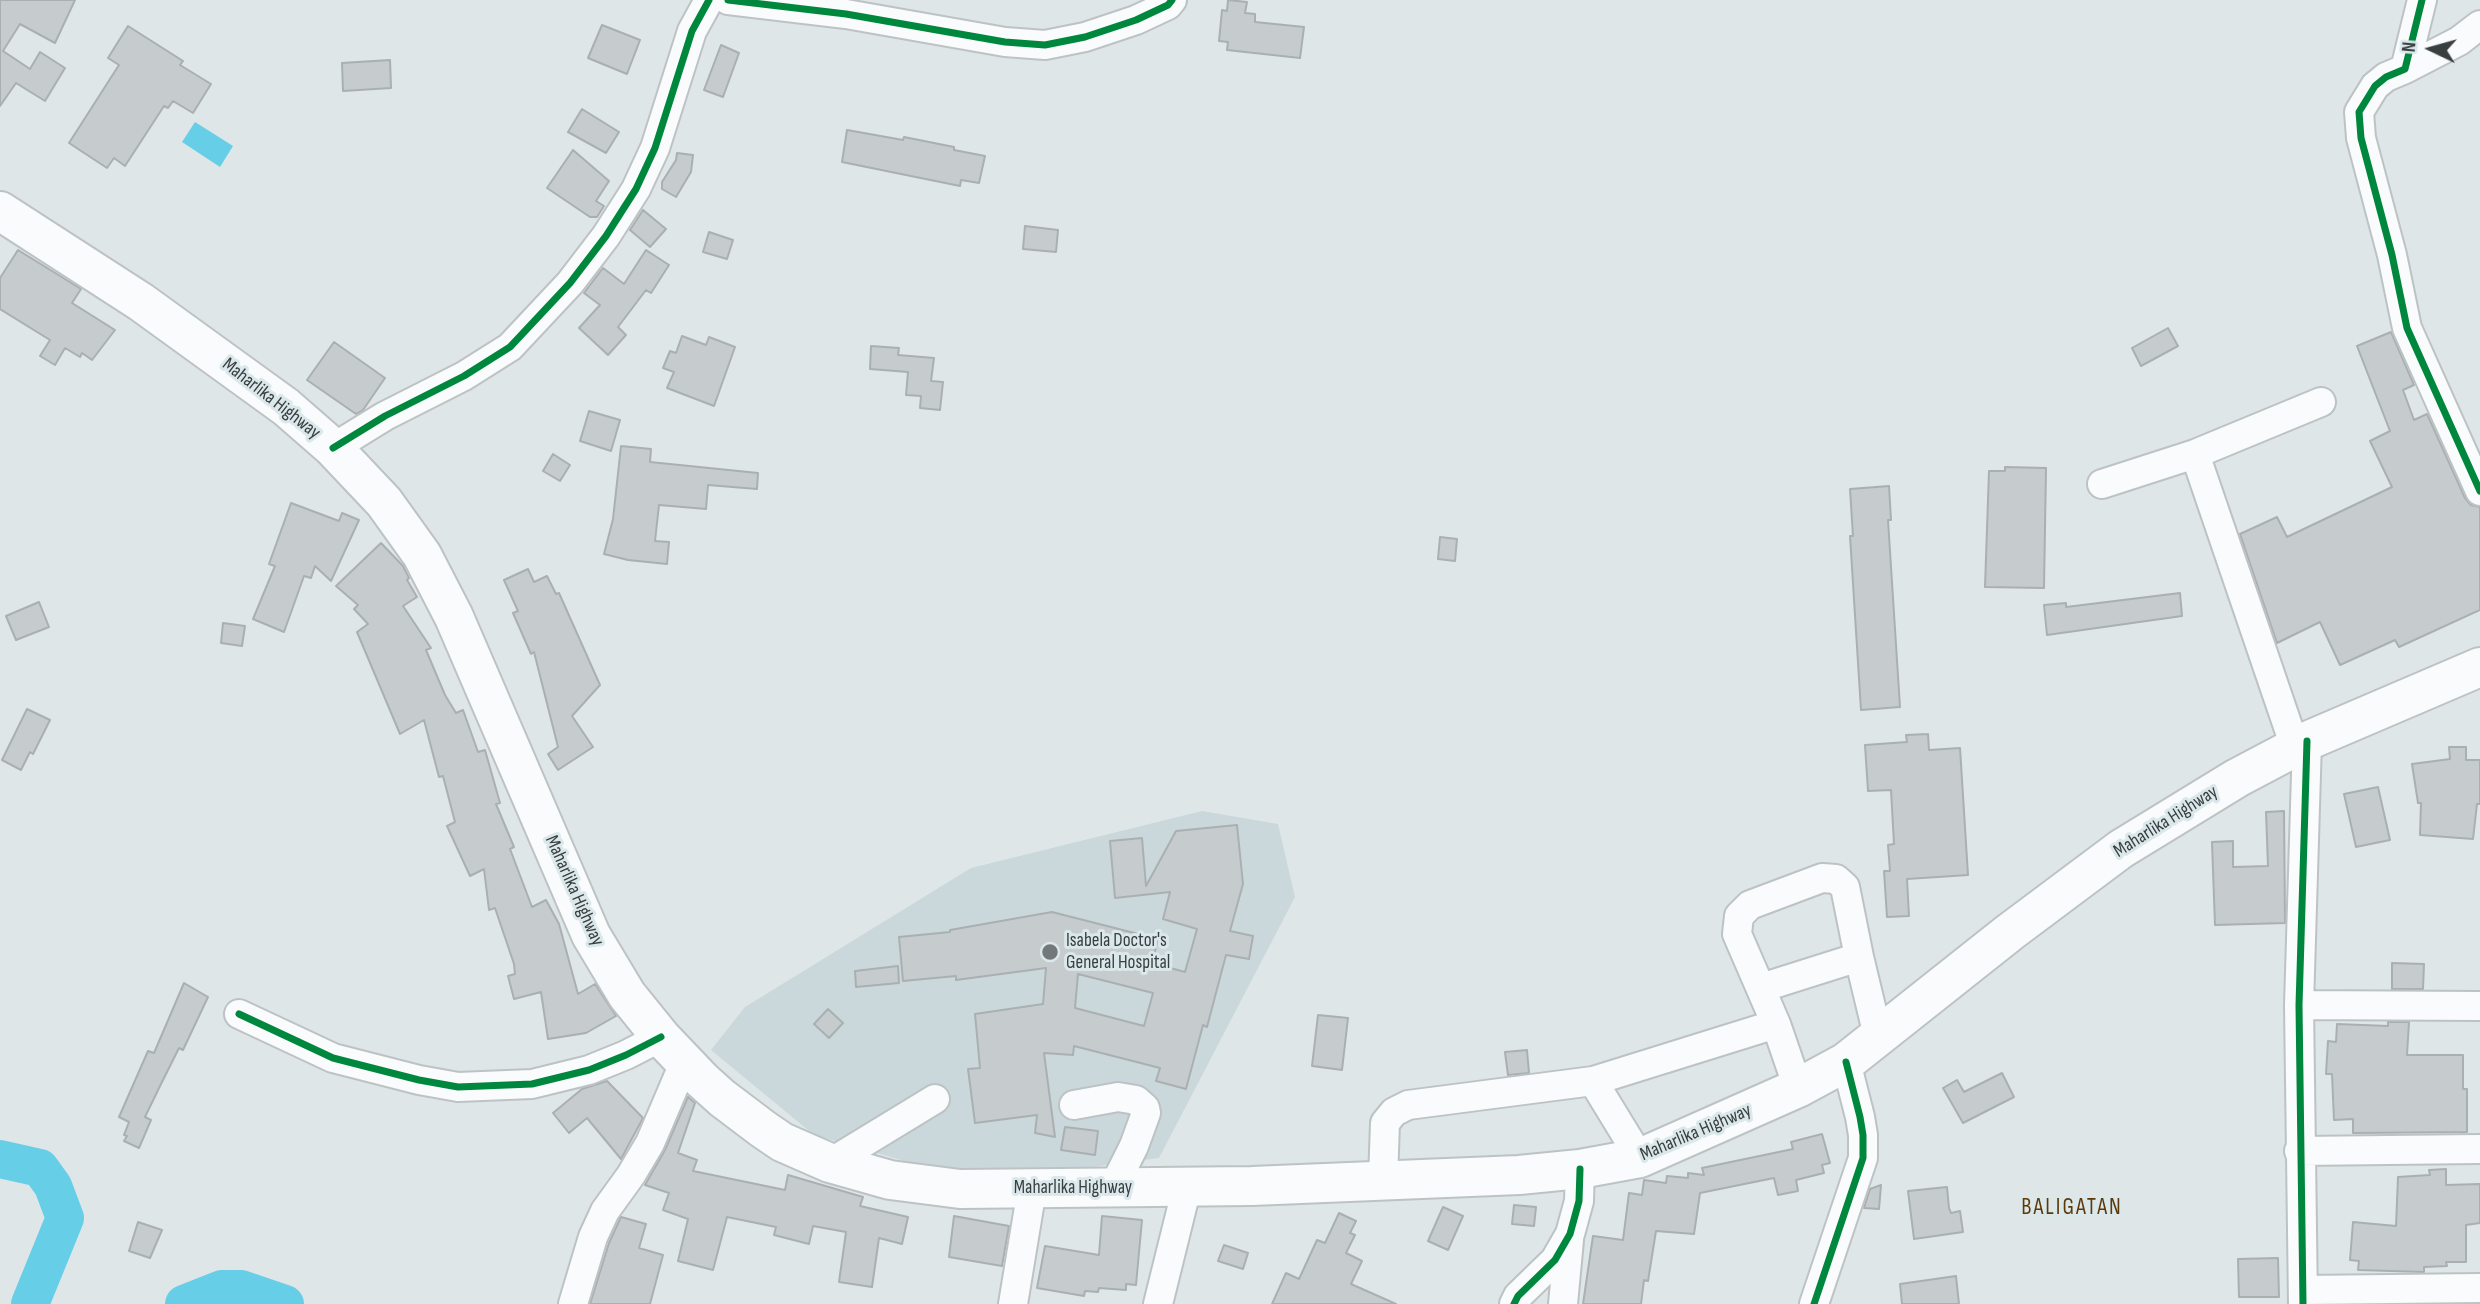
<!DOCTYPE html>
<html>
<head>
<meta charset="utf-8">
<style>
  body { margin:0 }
  #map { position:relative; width:2480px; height:1304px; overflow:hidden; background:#dee6e8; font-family:"Sofia Sans Condensed",sans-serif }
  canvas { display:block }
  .north { position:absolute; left:2396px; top:14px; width:70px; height:70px; -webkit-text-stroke:5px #dbe8eb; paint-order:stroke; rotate:275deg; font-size:19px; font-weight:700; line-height:28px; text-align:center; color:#393e3f }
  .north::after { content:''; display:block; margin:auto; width:24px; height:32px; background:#393e3f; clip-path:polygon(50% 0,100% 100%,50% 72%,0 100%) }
</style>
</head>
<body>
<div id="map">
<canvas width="2480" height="1304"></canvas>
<div class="north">N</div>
</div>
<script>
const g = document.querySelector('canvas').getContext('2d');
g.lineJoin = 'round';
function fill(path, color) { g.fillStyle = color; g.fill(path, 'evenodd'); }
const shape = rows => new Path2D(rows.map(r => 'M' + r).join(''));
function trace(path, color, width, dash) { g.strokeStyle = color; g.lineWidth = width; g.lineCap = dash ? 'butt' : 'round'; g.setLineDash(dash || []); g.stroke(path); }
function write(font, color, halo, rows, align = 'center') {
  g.font = font + ' "Sofia Sans Condensed",sans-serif'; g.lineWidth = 6; g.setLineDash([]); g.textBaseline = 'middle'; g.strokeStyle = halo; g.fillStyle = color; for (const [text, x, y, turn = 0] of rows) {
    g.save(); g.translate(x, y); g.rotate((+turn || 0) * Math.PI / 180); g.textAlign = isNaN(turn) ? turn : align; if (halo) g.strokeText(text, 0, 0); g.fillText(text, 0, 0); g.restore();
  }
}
fill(shape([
  [1202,811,1278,824,1295,897,1159,1158,1040,1174,936,1170,814,1135,711,1050,745,1007,971,868]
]), '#cad8dc');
fill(shape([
  [195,122,233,146,220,167,182,142]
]), '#66cee6');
trace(shape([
  [0,1159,40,1168,53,1186,65,1218,30,1304],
  [184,1304,222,1289,241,1289,285,1304]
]), '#66cee6', 38);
const building = shape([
  [0,0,75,0,55,43,20,24,3,51,30,69,40,52,65,68,45,101,16,83,0,106,0,0],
  [1228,0,1247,2,1245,13,1255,14,1255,22,1304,27,1300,58,1227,50,1228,42,1219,41,1222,10,1227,11,1228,0],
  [602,25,640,40,627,74,588,58,602,25],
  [128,26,183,61,180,65,211,84,193,113,173,101,168,108,164,106,125,166,114,158,107,168,69,143,119,65,108,58,128,26],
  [721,45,739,53,723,97,704,90,721,45],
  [390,60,391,88,343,91,342,63,390,60],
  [582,109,619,132,606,153,568,132,582,109],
  [847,130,903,140,904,137,954,147,954,150,985,156,979,183,961,180,960,186,842,162,847,130],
  [573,150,609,181,596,201,604,206,597,217,590,217,547,188,573,150],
  [677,153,693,155,691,172,676,197,662,189,662,182,676,160,677,153],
  [643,210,666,229,650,247,630,230,643,210],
  [1025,226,1058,230,1056,252,1023,249,1025,226],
  [709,232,733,240,727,259,703,252,709,232],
  [18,250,81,289,72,303,115,330,92,360,82,353,80,357,65,348,55,365,40,356,50,340,0,309,0,278,18,250],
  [646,250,669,265,651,293,646,290,618,327,626,335,608,355,579,328,600,305,584,293,603,268,624,284,646,250],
  [2168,328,2178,346,2141,366,2132,348,2168,328],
  [2391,332,2414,385,2403,390,2414,420,2427,414,2465,498,2471,505,2480,507,2480,610,2399,647,2395,640,2340,665,2320,622,2277,643,2240,534,2277,517,2287,537,2392,487,2370,441,2390,431,2357,346,2391,332],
  [682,336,706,345,709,337,735,347,714,406,667,388,674,372,663,368,670,351,676,353,682,336],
  [334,342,385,378,363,410,356,414,307,380,334,342],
  [871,346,899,348,898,355,934,358,931,381,943,382,940,410,920,408,921,396,906,395,908,372,870,369,871,346],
  [589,411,620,420,611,451,580,441,589,411],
  [621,446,651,449,650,462,758,473,757,489,708,485,706,509,659,505,655,541,669,542,667,564,628,560,604,554,613,519,621,446],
  [553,454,570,465,560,481,543,471,553,454],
  [2005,467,2046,468,2044,588,1985,587,1989,471,2005,471,2005,467],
  [1889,486,1891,520,1888,520,1900,707,1861,710,1850,536,1853,536,1850,489,1889,486],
  [291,503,339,521,342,513,359,520,331,581,315,566,311,578,304,576,284,632,253,619,275,566,269,564,291,503],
  [1440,537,1457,539,1455,561,1438,559,1440,537],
  [381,543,403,566,409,578,407,580,417,597,403,606,431,648,426,650,445,695,456,713,463,710,478,752,485,750,500,803,496,804,514,847,510,849,532,907,546,900,559,924,578,994,595,984,616,1016,586,1033,548,1039,541,992,514,999,508,976,515,974,514,964,495,908,489,910,484,869,470,876,447,826,455,822,443,776,439,777,424,720,400,734,357,632,368,624,354,609,358,605,336,586,381,543],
  [528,569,534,582,547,576,556,594,559,593,600,685,572,716,593,747,558,770,548,754,558,747,534,652,531,654,513,613,518,611,504,580,528,569],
  [2180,593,2182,616,2047,635,2044,605,2066,603,2066,607,2180,593],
  [39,602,49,627,16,640,6,616,39,602],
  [223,623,245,626,242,646,221,643,223,623],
  [27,709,50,720,33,754,30,752,21,770,2,760,27,709],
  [1928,734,1929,750,1960,748,1968,875,1907,879,1909,916,1887,917,1884,871,1890,871,1888,845,1894,844,1891,790,1868,791,1865,745,1907,742,1906,735,1928,734],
  [2449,747,2466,747,2466,760,2480,760,2480,804,2477,804,2473,839,2420,835,2421,803,2418,803,2412,764,2450,759,2449,747],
  [2378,787,2390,840,2356,847,2344,794,2378,787],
  [2284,811,2285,923,2215,925,2212,842,2233,841,2233,867,2268,866,2266,812,2284,811],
  [1237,825,1243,884,1230,931,1253,936,1249,959,1226,955,1207,1027,1203,1025,1186,1089,1156,1081,1160,1068,1074,1046,1073,1055,1044,1053,1055,1137,1035,1133,1037,1115,975,1123,968,1069,980,1068,975,1014,1043,1004,1046,968,956,980,956,976,903,981,899,937,950,932,950,930,1052,912,1158,939,1152,963,1185,972,1197,929,1163,919,1170,892,1115,898,1110,841,1142,838,1146,886,1176,831,1237,825],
  [1078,974,1153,993,1144,1026,1075,1008,1078,974],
  [2392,963,2424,964,2423,989,2392,989,2392,963],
  [898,966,899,983,856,987,855,971,898,966],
  [184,983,208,997,183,1050,179,1048,161,1084,145,1117,151,1120,139,1148,124,1141,127,1136,124,1135,129,1122,119,1117,148,1051,154,1053,184,983],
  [828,1009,843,1023,829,1038,814,1024,828,1009],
  [1318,1015,1348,1018,1342,1070,1312,1066,1318,1015],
  [2388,1022,2409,1022,2407,1055,2463,1055,2463,1089,2467,1089,2467,1132,2353,1133,2353,1119,2334,1120,2332,1074,2326,1074,2328,1041,2336,1042,2337,1024,2388,1026,2388,1022],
  [1527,1050,1529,1073,1508,1075,1505,1052,1527,1050],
  [2002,1073,2014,1097,1963,1123,1943,1088,1957,1080,1964,1092,2002,1073],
  [607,1081,643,1118,621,1159,587,1118,569,1133,553,1113,582,1089,607,1081],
  [688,1097,695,1103,678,1153,697,1160,693,1171,785,1190,788,1175,863,1197,860,1206,908,1217,902,1244,879,1238,872,1287,839,1282,846,1232,813,1226,809,1244,774,1235,776,1227,727,1217,713,1270,678,1261,688,1219,663,1210,669,1193,645,1185,665,1150,688,1097],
  [1065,1127,1098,1131,1095,1155,1061,1150,1065,1127],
  [1822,1134,1830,1163,1822,1165,1824,1173,1796,1180,1798,1191,1778,1195,1774,1178,1700,1193,1694,1234,1656,1231,1648,1281,1644,1280,1641,1304,1583,1304,1593,1236,1623,1240,1629,1193,1642,1195,1644,1180,1666,1183,1667,1176,1688,1178,1688,1173,1704,1175,1702,1168,1793,1149,1791,1142,1822,1134],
  [2446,1169,2446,1185,2480,1184,2480,1223,2466,1225,2466,1262,2446,1262,2447,1266,2424,1267,2424,1272,2358,1270,2359,1261,2350,1260,2353,1222,2396,1226,2398,1177,2430,1175,2429,1170,2446,1169],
  [1881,1185,1879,1209,1864,1208,1870,1189,1881,1185],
  [1947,1187,1949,1208,1951,1213,1960,1211,1963,1232,1914,1239,1908,1191,1947,1187],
  [1514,1205,1536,1207,1534,1226,1512,1224,1514,1205],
  [1443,1207,1463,1216,1448,1250,1428,1241,1443,1207],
  [1339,1213,1356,1221,1350,1233,1355,1235,1346,1253,1362,1261,1351,1284,1396,1304,1272,1304,1286,1273,1299,1279,1317,1240,1325,1243,1339,1213],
  [954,1216,1009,1226,1002,1266,949,1257,954,1216],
  [1102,1216,1142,1220,1136,1285,1126,1284,1126,1290,1099,1288,1098,1292,1085,1291,1084,1296,1037,1288,1045,1246,1099,1255,1102,1216],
  [621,1217,646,1224,639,1248,663,1255,650,1304,590,1304,609,1243,621,1217],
  [138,1222,162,1230,150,1258,129,1251,138,1222],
  [1224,1245,1248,1253,1243,1269,1218,1261,1224,1245],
  [2278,1258,2279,1297,2239,1297,2238,1259,2278,1258],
  [1956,1276,1959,1304,1902,1304,1900,1284,1956,1276]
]);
fill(building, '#c6ccce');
trace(building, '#aab0b1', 2);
const minor = shape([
  [728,0,846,14,1005,42,1045,45,1085,37,1136,20,1168,5,1172,0],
  [2422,0,2405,69,2386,77,2375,86,2359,112,2361,138,2392,255,2407,328,2480,491],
  [2405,69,2459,41,2480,25],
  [333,448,385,416,464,376,510,347,570,283,606,236,636,189,655,148,692,31,709,0],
  [2195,454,2295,747],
  [2102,484,2195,454,2321,402],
  [1859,957,1878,1036],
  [1761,988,1859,957,1845,887,1836,879,1822,878,1750,905,1739,916,1737,934,1776,1024,1798,1088],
  [2299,1005,2480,1006],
  [239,1014,333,1058,419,1080,458,1087,532,1084,589,1070,626,1055,661,1037],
  [1593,1081,1640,1158],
  [1074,1105,1118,1097,1136,1100,1145,1108,1146,1113,1134,1146,1113,1188],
  [2299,1151,2480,1149],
  [830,1163,935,1099],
  [1383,1180,1385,1123,1394,1112,1408,1105,1593,1081,1776,1024],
  [2303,1290,2480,1288],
  [573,1304,593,1237,605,1211,631,1175,650,1143,685,1061],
  [1013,1304,1032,1189],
  [1158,1304,1187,1187],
  [1514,1304,1518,1296,1555,1260,1570,1234,1579,1201,1580,1169],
  [1563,1304,1569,1240],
  [1814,1304,1863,1158,1863,1135,1860,1117,1846,1062],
  [2303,1304,2299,1005,2307,741]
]);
const highway = shape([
  [0,211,141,302,286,407,333,448,384,502,422,555,454,617,591,935,627,995,661,1037,702,1080,722,1098,763,1129,782,1142,830,1163,890,1180,960,1189,1252,1186,1519,1175,1580,1169,1640,1158,1798,1088,1846,1062,2010,932,2121,849,2237,778,2307,741,2480,667]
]);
trace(minor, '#bdc3c4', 32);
trace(highway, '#bdc3c4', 42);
trace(minor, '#fafbfc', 28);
trace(highway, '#fafbfc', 38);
trace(shape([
  [728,0,846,14,1005,42,1045,45,1085,37,1136,20,1168,5,1172,0],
  [2422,0,2405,69,2386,77,2375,86,2359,112,2361,138,2392,255,2407,328,2480,491],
  [333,448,385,416,464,376,510,347,570,283,606,236,636,189,655,148,692,31,709,0],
  [239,1014,333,1058,419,1080,458,1087,532,1084,589,1070,626,1055,661,1037],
  [1514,1304,1518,1296,1555,1260,1570,1234,1579,1201,1580,1169],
  [1814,1304,1863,1158,1863,1135,1860,1117,1846,1062],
  [2303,1304,2299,1005,2307,741]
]), '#00873e', 7);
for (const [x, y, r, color] of [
  [1050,952,9,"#73797a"]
]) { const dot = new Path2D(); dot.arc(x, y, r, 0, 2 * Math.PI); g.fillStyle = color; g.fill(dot); trace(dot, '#dbe8eb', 2.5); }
write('19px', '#393e3f', '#dbe8eb', [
  ["Maharlika Highway",271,399,38],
  ["Maharlika Highway",2166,822,-32],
  ["Maharlika Highway",574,891,66],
  ["Maharlika Highway",1696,1133,-23],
  ["Maharlika Highway",1073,1188]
]);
write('19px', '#393e3f', '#dbe8eb', [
  ["Isabela Doctor's",1066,941],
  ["General Hospital",1066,963]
], 'left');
g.letterSpacing = '2px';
write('23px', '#5e3907', '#dbe8eb', [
  ["BALIGATAN",2072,1208]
]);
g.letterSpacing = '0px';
</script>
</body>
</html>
